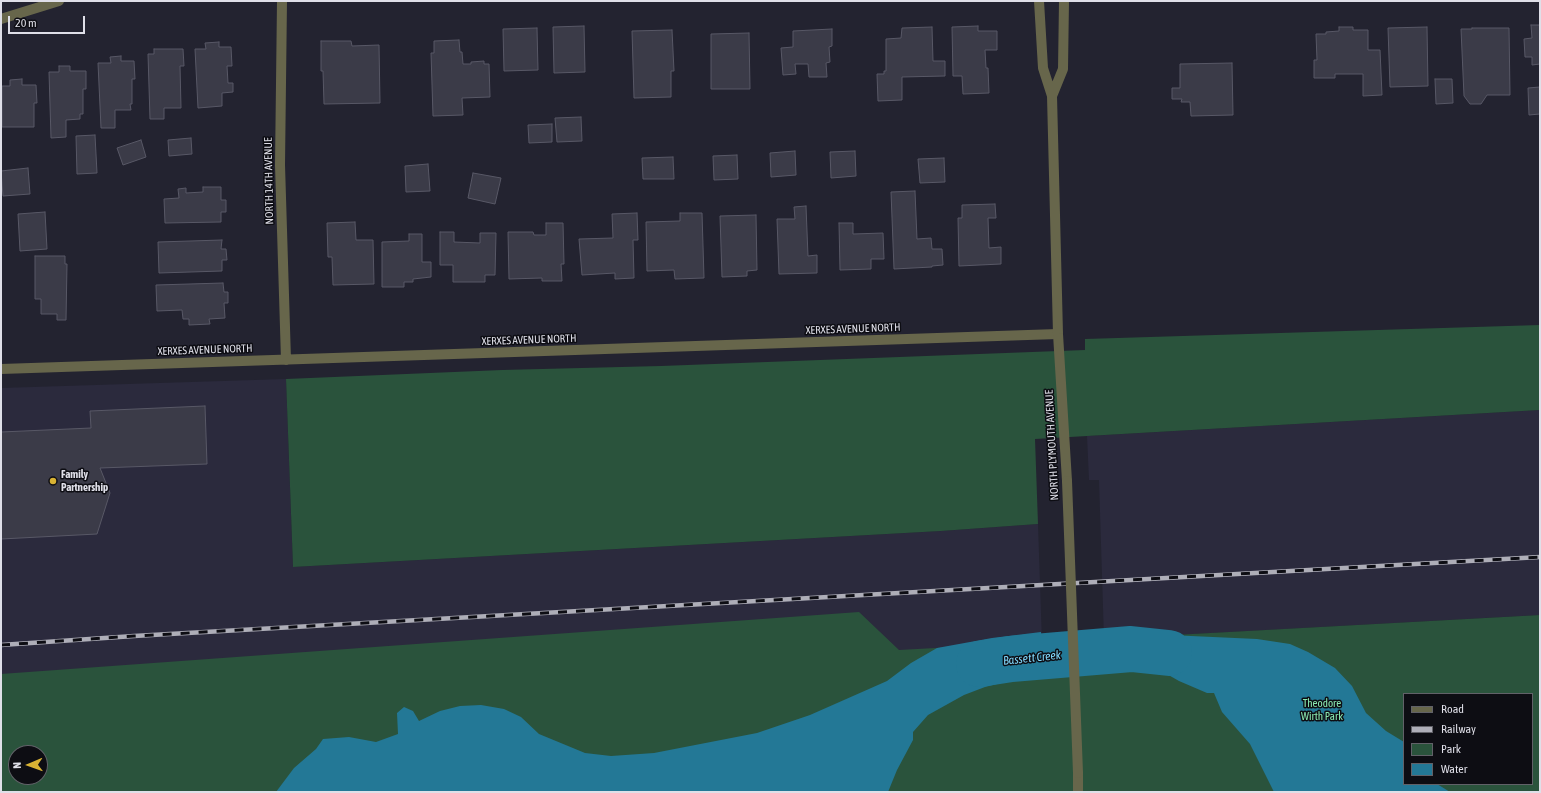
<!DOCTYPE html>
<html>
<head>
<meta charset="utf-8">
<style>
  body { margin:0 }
  #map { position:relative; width:1541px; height:793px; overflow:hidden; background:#232330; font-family:"Asap Condensed",sans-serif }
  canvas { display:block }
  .frame { position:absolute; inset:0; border:2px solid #dfdfe8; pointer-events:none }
  .legend { position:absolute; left:1403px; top:693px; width:130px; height:92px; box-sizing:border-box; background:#0d0d13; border:1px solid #616168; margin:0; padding:5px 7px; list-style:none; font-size:12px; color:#dfdfe8 }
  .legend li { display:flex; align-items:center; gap:8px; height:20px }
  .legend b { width:20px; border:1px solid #616168 }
  .north { position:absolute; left:8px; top:745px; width:40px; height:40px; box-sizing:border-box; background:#0d0d13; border:1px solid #616168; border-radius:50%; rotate:268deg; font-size:11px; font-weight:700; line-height:16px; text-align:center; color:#dfdfe8 }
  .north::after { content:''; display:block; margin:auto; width:14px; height:18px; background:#d9b334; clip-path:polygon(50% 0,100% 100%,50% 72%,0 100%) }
  .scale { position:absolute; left:8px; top:16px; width:77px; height:18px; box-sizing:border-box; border:2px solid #dfdfe8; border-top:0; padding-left:5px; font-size:12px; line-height:14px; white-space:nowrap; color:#dfdfe8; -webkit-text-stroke:3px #0d0d13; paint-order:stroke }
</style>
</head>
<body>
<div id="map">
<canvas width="1541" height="793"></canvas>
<div class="frame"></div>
<ul class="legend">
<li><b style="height:5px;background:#67664b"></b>Road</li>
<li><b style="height:5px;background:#aeaeb8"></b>Railway</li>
<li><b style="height:11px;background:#2a533c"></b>Park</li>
<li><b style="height:11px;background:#237896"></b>Water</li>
</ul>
<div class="north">N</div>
<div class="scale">20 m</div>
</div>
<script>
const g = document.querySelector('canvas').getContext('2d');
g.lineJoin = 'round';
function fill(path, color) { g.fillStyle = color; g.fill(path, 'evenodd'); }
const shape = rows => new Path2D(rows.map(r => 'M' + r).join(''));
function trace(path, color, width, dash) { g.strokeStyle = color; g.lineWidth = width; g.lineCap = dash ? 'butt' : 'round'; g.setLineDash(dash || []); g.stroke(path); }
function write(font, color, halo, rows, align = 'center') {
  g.font = font + ' "Asap Condensed",sans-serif'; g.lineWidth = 3; g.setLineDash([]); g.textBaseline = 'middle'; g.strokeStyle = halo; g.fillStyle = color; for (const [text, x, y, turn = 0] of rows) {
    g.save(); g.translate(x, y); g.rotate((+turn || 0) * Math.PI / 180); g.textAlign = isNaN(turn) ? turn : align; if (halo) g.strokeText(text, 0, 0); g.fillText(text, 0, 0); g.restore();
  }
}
fill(shape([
  [286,379,293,567,941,531,1038,524,1042,643,1,702,1,388],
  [1540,410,1540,615,1104,639,1099,480,1089,480,1087,436]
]), '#2b2a3d');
fill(shape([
  [1540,325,1540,410,1035,439,1038,524,941,531,293,567,286,379,502,370,661,366,1085,350,1085,339],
  [859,612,899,650,1540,615,1540,792,1,792,1,674],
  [1404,694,1532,694,1532,784,1404,784],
  [16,753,40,753,40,777,16,777]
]), '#2a533c');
fill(shape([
  [1041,632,1043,675,1009,681,985,687,964,695,928,715,913,732,913,740,897,770,888,792,276,792,294,768,316,749,323,739,349,737,376,742,398,734,397,713,404,707,413,711,419,721,440,711,460,706,481,705,504,709,521,717,539,734,585,753,611,756,654,753,757,733,810,715,887,681,911,663,937,648,992,638],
  [1125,633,1257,639,1290,644,1308,652,1335,668,1352,686,1366,713,1386,731,1404,742,1404,784,1437,784,1450,792,1274,792,1250,744,1222,712,1214,693,1207,693,1179,681,1158,669,1145,670,1121,662,1105,666,1104,634]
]), '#237896');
trace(shape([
  [979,664,1011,659,1131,649,1169,653]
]), '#237896', 46);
const building = shape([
  [1531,25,1540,25,1540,64,1532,65,1532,57,1525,57,1524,39,1532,38,1531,25],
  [584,26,585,72,554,73,553,27,584,26],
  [978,26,978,31,997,31,997,50,985,50,986,68,988,68,989,93,963,94,962,76,953,76,952,27,978,26],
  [932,27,933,61,945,61,945,76,902,77,902,100,878,101,877,74,884,74,884,71,886,71,886,39,901,38,902,28,932,27],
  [1339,27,1353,27,1353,30,1368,30,1368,50,1380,50,1382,95,1363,96,1363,74,1335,74,1335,78,1314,78,1314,60,1317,60,1316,34,1326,34,1326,32,1339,31,1339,27],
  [1427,27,1428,86,1390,87,1388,28,1427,27],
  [537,28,538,70,504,71,503,29,537,28],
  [1472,28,1509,28,1510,95,1487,95,1481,104,1470,104,1464,96,1461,29,1472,29,1472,28],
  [832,29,832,46,829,47,830,62,826,63,827,77,809,77,808,64,795,64,796,74,783,75,781,48,793,47,793,31,832,29],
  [672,30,674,71,671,71,671,97,634,98,632,31,672,30],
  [749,33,750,89,711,89,711,34,749,33],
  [459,40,460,52,462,52,463,64,471,64,471,62,484,61,484,64,489,64,490,97,462,98,463,115,433,116,431,53,434,53,434,41,459,40],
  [321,41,351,41,352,46,379,45,380,103,324,104,323,71,321,71,321,41],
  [219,42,219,47,231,47,232,66,227,66,228,83,233,83,233,92,222,93,222,106,198,108,195,49,206,49,205,43,219,42],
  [154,49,183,49,184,66,180,66,181,108,164,108,164,119,150,119,148,54,154,54,154,49],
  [121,56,121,61,134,61,135,79,132,79,132,104,130,104,131,110,115,110,115,128,101,128,98,63,111,63,110,57,121,56],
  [1232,63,1233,115,1191,116,1190,102,1181,102,1182,99,1172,99,1172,88,1180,88,1180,64,1232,63],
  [59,66,70,66,70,71,86,71,86,89,83,89,83,114,80,114,80,119,66,120,66,137,51,138,49,72,59,72,59,66],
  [22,79,22,85,36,85,37,103,34,103,34,127,2,127,2,86,10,86,10,80,22,79],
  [1435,79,1452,79,1453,103,1436,104,1435,79],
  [1540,87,1540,114,1529,115,1528,88,1540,87],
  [581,117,582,141,557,142,555,118,581,117],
  [552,124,552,142,529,143,528,125,552,124],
  [95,135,97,173,77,174,76,136,95,135],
  [191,138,192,154,169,156,168,140,191,138],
  [141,140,146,157,123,165,117,148,141,140],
  [795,151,796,175,771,177,770,153,795,151],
  [855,151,856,176,831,178,830,152,855,151],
  [737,155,738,179,714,180,713,156,737,155],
  [673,157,674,179,643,179,642,158,673,157],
  [944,158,945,182,920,183,918,159,944,158],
  [428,164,430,191,406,192,405,166,428,164],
  [28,168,30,194,3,196,1,171,28,168],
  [473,173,501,178,495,204,468,198,473,173],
  [203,187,221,187,221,200,226,200,226,212,221,212,221,222,165,223,164,199,179,198,178,189,186,188,186,193,203,192,203,187],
  [915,191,917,239,931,238,932,249,942,249,943,265,932,266,932,267,894,269,891,192,915,191],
  [995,204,996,218,988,218,989,248,1001,247,1001,264,959,266,958,218,962,218,962,205,995,204],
  [806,206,808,256,817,255,817,273,779,274,777,219,795,219,794,207,806,206],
  [45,212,47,249,20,251,18,214,45,212],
  [637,213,638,240,633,240,634,278,615,279,615,273,582,275,579,239,613,238,612,214,637,213],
  [680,213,702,213,704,278,675,279,674,270,647,271,646,222,680,221,680,213],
  [756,215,757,270,747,271,747,276,722,277,720,216,756,215],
  [355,222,356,240,373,240,374,284,333,285,332,257,328,257,327,223,355,222],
  [546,223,563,223,564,264,561,264,562,281,542,281,542,278,509,279,508,232,533,232,534,235,546,235,546,223],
  [839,223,853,223,853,234,883,233,884,259,871,259,871,269,840,270,839,223],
  [440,232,454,232,454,242,480,243,480,233,496,233,495,275,485,275,485,282,453,282,453,265,440,265,440,232],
  [409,234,422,234,422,262,431,262,431,277,413,279,413,282,404,282,404,287,382,287,382,242,409,241,409,234],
  [222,240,221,249,226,249,227,260,222,260,222,271,159,273,158,242,222,240],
  [35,256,65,256,65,264,67,264,66,320,57,320,57,314,41,314,41,299,35,299,35,256],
  [223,283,224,292,228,292,228,303,224,303,225,318,209,319,210,324,189,325,189,319,183,319,182,310,157,311,156,285,223,283],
  [205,406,207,464,100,468,110,493,97,534,1,539,1,432,91,428,90,411,205,406]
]);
fill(building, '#3b3b48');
trace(building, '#585866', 1);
trace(shape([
  [282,1,280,165,286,360],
  [1,19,59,1],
  [1,369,1058,334]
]), '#67664b', 10);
trace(shape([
  [1039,1,1043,68,1052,96,1058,334,1067,481],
  [1052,96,1063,69,1064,1],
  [1078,773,1078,792]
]), '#67664b', 10);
const rail = shape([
  [1,645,134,636,1540,557]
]);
trace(rail, '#aeaeb8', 4.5);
trace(rail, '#0d0d13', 3, [9]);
trace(shape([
  [1067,481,1078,773]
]), '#67664b', 10);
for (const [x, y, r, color] of [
  [53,481,4,"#d9b334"]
]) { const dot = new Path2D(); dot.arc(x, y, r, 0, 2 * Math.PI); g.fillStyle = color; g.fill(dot); trace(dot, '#0d0d13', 1.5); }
write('11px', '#dfdfe8', '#0d0d13', [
  ["NORTH 14TH AVENUE",269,181,-91],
  ["XERXES AVENUE NORTH",853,329,-2],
  ["XERXES AVENUE NORTH",529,340,-2],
  ["XERXES AVENUE NORTH",205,350,-2],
  ["NORTH PLYMOUTH AVENUE",1052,445,-93]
]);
write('bold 11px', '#dfdfe8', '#0d0d13', [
  ["Family",61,475],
  ["Partnership",61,488]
], 'left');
write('11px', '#8aeab2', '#0d0d13', [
  ["Theodore",1322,704],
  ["Wirth Park",1322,717]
]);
write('italic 12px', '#83d9fc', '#0d0d13', [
  ["Bassett Creek",1032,658,-6]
]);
</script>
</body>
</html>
